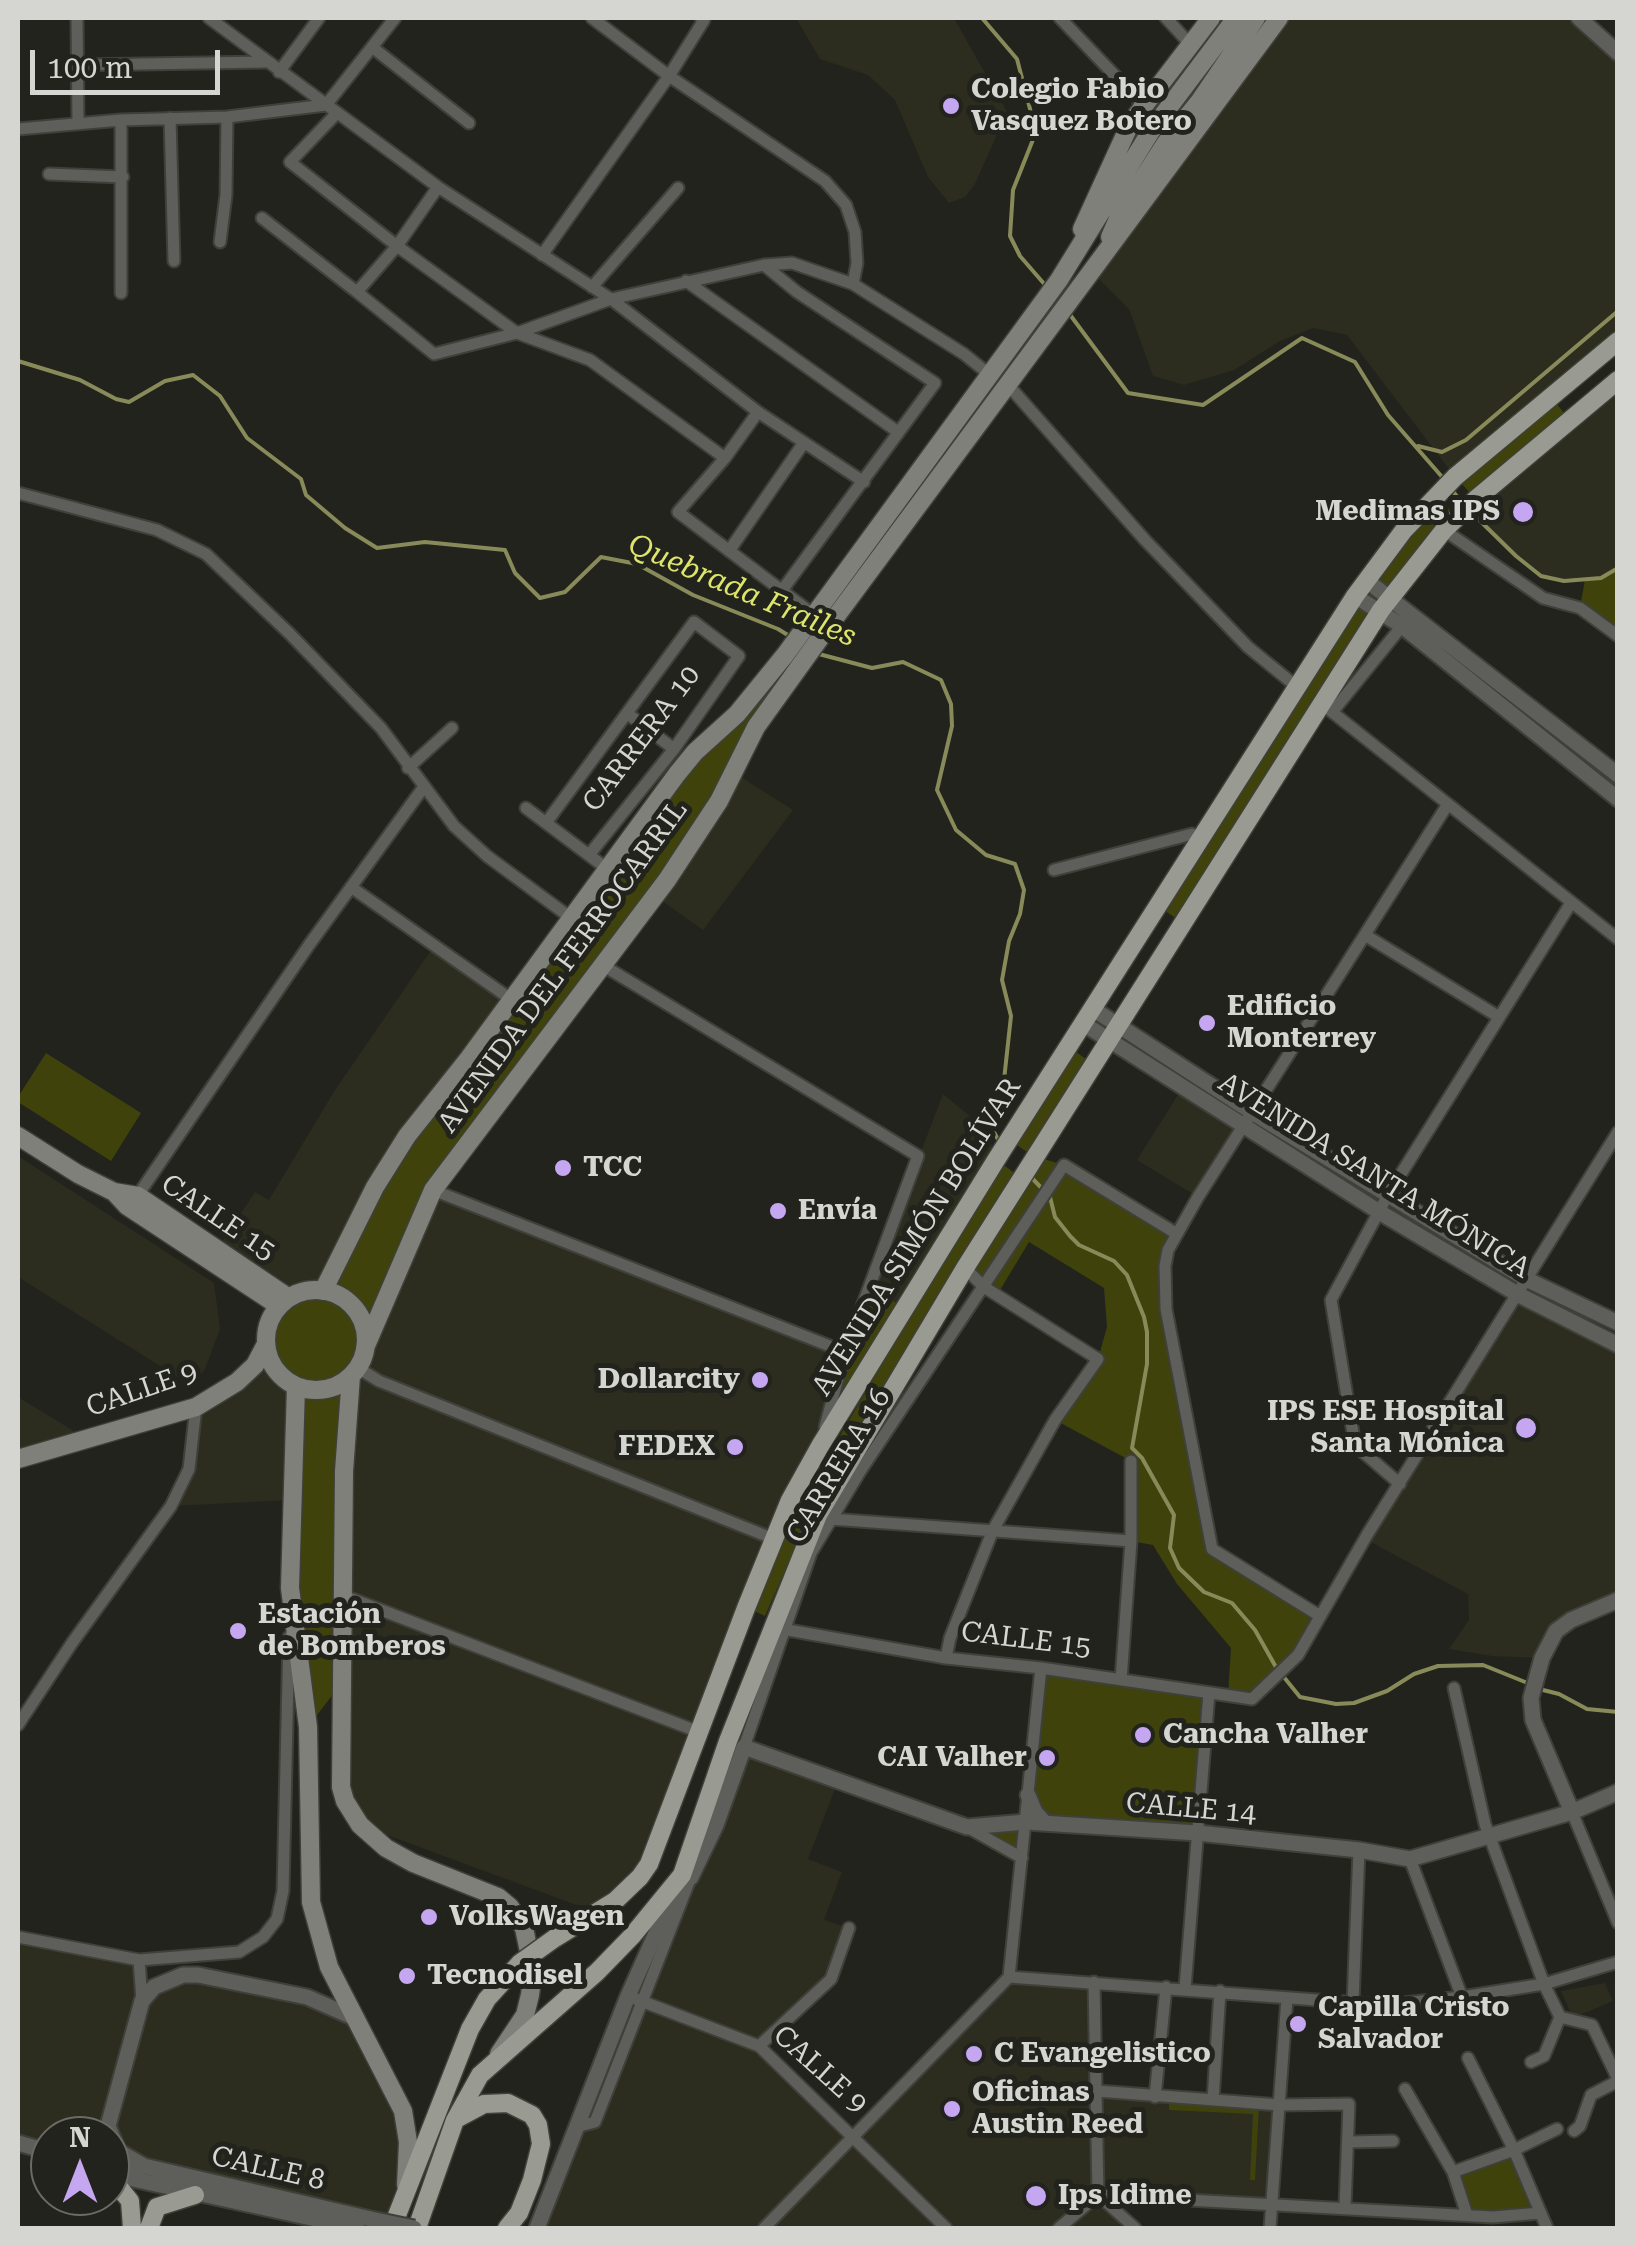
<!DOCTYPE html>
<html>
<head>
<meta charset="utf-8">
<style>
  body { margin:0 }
  #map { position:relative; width:1635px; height:2246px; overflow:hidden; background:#22231c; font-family:"Roboto Serif",serif }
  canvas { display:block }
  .frame { position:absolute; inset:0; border:20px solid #d5d6d1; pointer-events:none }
  .north { position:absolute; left:30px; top:2116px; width:100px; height:100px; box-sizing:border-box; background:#22231c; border:2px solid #6a6b64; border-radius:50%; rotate:0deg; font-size:28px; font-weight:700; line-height:40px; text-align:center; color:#d5d6d1 }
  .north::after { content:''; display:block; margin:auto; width:35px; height:45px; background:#c5a7f1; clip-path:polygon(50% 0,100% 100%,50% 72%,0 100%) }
  .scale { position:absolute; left:30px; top:50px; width:190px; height:45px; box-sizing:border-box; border:5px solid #d5d6d1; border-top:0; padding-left:12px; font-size:30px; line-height:35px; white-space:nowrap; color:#d5d6d1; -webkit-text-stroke:8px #22231c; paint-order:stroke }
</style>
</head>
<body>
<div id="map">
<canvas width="1635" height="2246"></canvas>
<div class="frame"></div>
<div class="north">N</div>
<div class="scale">100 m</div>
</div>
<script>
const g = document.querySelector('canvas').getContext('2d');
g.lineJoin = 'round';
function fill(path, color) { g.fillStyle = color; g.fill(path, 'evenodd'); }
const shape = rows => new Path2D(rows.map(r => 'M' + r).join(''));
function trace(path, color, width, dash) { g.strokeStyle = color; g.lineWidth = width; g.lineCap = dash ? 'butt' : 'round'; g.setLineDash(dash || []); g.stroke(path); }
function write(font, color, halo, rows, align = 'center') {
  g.font = font + ' "Roboto Serif",serif'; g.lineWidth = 10; g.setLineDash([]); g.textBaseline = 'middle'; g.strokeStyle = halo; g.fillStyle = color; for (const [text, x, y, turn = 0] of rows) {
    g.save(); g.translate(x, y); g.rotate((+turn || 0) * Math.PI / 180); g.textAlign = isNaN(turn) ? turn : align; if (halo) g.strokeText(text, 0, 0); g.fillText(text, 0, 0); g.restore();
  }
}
fill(shape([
  [796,18,954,18,1007,112,975,184,965,197,949,203,928,177,895,100,868,75,820,59],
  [1279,18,1579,18,1617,53,1617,341,1455,477,1347,335,1313,328,1280,341,1234,370,1184,385,1153,376,1129,309,1093,273],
  [1617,380,1617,568,1601,578,1564,581,1541,576,1516,556,1467,508],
  [733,772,793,810,703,930,655,896],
  [434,946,512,1000,323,1291,289,1298,216,1251,255,1192,269,1200,335,1090],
  [1183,1087,1242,1127,1198,1197,1137,1160],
  [943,1094,989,1132,992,1148,989,1154,996,1160,905,1308,869,1287],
  [18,1156,214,1283,220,1329,205,1369,192,1386,18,1277],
  [433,1190,845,1352,820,1446,655,1851,598,1913,360,1825,345,1801,351,1376],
  [1519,1295,1617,1345,1617,1600,1571,1620,1542,1658,1492,1656,1449,1649,1469,1620,1468,1594,1365,1539],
  [266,1344,271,1362,281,1376,296,1386,291,1500,171,1506,189,1469,196,1407],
  [18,1397,87,1439,18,1459],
  [744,1747,838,1781,808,1859,842,1872,824,1920,849,1928,831,1979,759,2046,854,2138,1009,1977,1094,1982,1098,2091,1280,2105,1271,2205,1100,2195,1135,2228,538,2228,576,2127,595,2122],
  [18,1937,139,1960,142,1999,183,1975,307,1997,357,2019,407,2125,394,2224,128,2160,107,2123,104,2136,50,2136,50,2152,18,2143],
  [1605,1983,1613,2001,1573,2018,1561,1991]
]), '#2c2d1f');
fill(shape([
  [1556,403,1564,413,1470,493,1461,483],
  [1441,501,1452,512,1385,593,1372,584],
  [1617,568,1617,636,1580,608,1585,579,1601,578],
  [1362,599,1375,607,1177,919,1165,911],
  [776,679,780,682,719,801,433,1190,358,1368,340,1685,308,1727,290,1588,296,1386,281,1376,270,1362,266,1344,271,1318,289,1298,300,1293,323,1290,375,1187,606,868,737,714,759,702],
  [1073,1050,1089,1061,1030,1154,1014,1143],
  [46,1053,141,1113,111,1161,18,1102,18,1097],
  [1037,1157,1064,1165,1176,1234,1168,1250,1166,1309,1212,1549,1320,1616,1298,1655,1252,1699,1228,1695,1231,1648,1177,1584,1153,1545,1131,1541,1131,1461,1055,1420,1098,1359,1107,1327,1104,1288,1029,1242,997,1295,965,1268],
  [1001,1163,1017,1175,811,1511,765,1616,754,1611,799,1505],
  [869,1287,905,1308,820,1446],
  [1041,1668,1209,1693,1198,1833,1026,1822,1022,1858,967,1827,1026,1822],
  [1169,2103,1259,2107,1255,2180,1250,2180,1253,2114,1169,2110],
  [1514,2150,1540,2213,1467,2215,1453,2173]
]), '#3f420b');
trace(shape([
  [982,18,1017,59,1036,132,1013,190,1010,236,1020,256,1046,286],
  [1068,312,1128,393,1203,405,1302,338,1355,362,1388,415,1443,478],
  [18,361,80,380,116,399,129,402,165,381,193,375,220,396,247,438,301,479,306,495,345,528,377,548,425,542,505,550,515,573,540,598,565,592,601,557,637,564,693,595,778,629,791,637],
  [1418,446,1442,452,1466,440,1618,311],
  [1451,489,1464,505],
  [1471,512,1516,556,1541,576,1564,581,1601,578,1618,568],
  [815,653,872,668,903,662,941,680,951,704,952,726,937,790,956,830,986,855,1015,864,1024,890,1020,914,1009,941,1002,980,1011,1016,1004,1080,1000,1100,989,1123,1000,1143],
  [1030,1176,1050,1197,1055,1217,1070,1236,1079,1245,1114,1261,1127,1275,1144,1317,1147,1332,1147,1364,1132,1448,1142,1458,1174,1515,1170,1548,1179,1568,1204,1592,1232,1603,1255,1630,1277,1669],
  [1283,1676,1300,1697,1336,1704,1354,1703,1387,1691,1414,1674,1438,1666,1483,1665,1530,1684],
  [1539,1689,1559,1694,1587,1709,1618,1712]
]), '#888b59', 4);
const minor = shape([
  [77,18,78,123],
  [209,18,438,187,611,299,758,412,864,482],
  [592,18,669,76,825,181,846,205,855,232,857,263,853,284],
  [1060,18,1143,105],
  [1166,18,1190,44],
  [372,47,469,123],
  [80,65,265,62],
  [279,72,319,18],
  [336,114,290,162,397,246,517,333,590,360,725,458],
  [170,118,174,261],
  [18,129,121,120,227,117,326,105,395,18],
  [49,174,123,177],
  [262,218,357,292,397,246,438,187],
  [220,242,226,195,227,117],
  [542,255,669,76,704,20,701,18],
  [764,265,797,292,935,383,783,589],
  [686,281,898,432],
  [592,287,678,188],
  [357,292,434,354,517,333,611,299,764,265,792,263,853,284,964,354,990,375],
  [121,293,121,120],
  [1009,386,1145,540,1248,647,1297,687],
  [758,412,725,458,678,512,814,615],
  [18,493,157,530,206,554,290,634,381,728,454,826,487,856,571,918],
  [1444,530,1543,598,1580,608,1618,636],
  [729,551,803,444],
  [1322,704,1618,939],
  [1333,711,1402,626],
  [628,714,674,749],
  [408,768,452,728],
  [526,808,606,868],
  [546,823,694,622,739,656,674,749,589,855],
  [1054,870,1192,834,1199,840],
  [351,887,512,1000],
  [1365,935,1499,1017],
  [604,966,918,1156,845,1352,825,1427],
  [433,1190,845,1352],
  [136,1198,309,945,423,788],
  [358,1368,379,1381,774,1539],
  [1400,1484,1355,1445,1331,1300,1389,1193,1571,903],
  [831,1519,1131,1541],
  [342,1595,699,1732],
  [1320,1616,1212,1549,1166,1309,1165,1266,1168,1250,1198,1197,1448,804],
  [771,1627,946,1658,1041,1668,1252,1699,1298,1655,1367,1535,1618,1132],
  [946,1658,950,1638,993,1530,1055,1420,1098,1359,984,1287,965,1268],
  [1121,1680,1131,1541,1131,1461],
  [1454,1688,1485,1824,1544,1984,1560,2017,1592,2025,1618,2079],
  [18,1725,72,1643,171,1506,189,1469,196,1407],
  [744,1747,811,1553,861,1470,1064,1165,1177,1234],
  [1572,1812,1618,1923],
  [967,1827,1022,1858],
  [1410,1859,1462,1997],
  [18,1937,139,1960,239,1952,263,1937,277,1919,283,1891,289,1637],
  [139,1960,142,2001],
  [1009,1977,1384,2005,1462,1997,1544,1984,1618,1962],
  [1185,1988,1209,1693],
  [628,1996,759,2046,946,2228],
  [1353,2002,1359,1850],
  [759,2046,831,1979,849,1928],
  [1468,2058,1514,2150,1547,2228],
  [1531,2062,1544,2056,1560,2017],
  [1405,2089,1453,2172,1467,2215],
  [1097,2091,1280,2105,1349,2104,1345,2206],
  [1155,2097,1166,1987],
  [1213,2100,1220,1991],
  [576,2127,595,2122,691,1877],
  [1574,2131,1580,2126,1591,2095,1618,2081],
  [1350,2142,1393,2141],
  [1453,2172,1514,2150,1557,2129],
  [1098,2195,1493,2217,1540,2213],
  [1098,2195,1135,2228],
  [764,2228,1009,1977,1041,1668],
  [1059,2228,1098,2195,1094,1982],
  [1270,2228,1287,1998]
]);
const tertiary = shape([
  [1579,18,1618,53],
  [1366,580,1618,775],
  [1355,596,1402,626,1618,799],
  [1093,1009,1252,1112,1528,1280,1618,1323],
  [1084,1024,1381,1213,1519,1295,1618,1345],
  [1028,1795,1035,1812,1045,1823],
  [1572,1812,1533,1720,1531,1698,1542,1658,1556,1631,1571,1620,1618,1600],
  [18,2143,50,2152],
  [110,2162,144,2166,371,2219],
  [144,2166,118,2151,108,2126,142,2001,154,1987,183,1975,198,1975,307,1997,357,2019],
  [110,2174,357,2228],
  [537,2228,628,1996,682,1875,691,1877,716,1825,744,1747,967,1827,1026,1822,1198,1833,1359,1850,1410,1859,1572,1812,1618,1792]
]);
const secondary = shape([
  [1082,229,1130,124,1211,18],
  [1110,237,1120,214,1165,144,1199,102,1256,18],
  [18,1136,78,1174,114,1192,138,1196,289,1298],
  [114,1192,127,1206,279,1306],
  '266 1340a50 50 0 1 1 100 0a50 50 0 1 1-100 0Z',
  [323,1291,375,1187,407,1136,469,1058,677,774,695,752,737,714,785,655,1059,280,1151,131,1236,18],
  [365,1348,433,1190,667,880,719,801,756,727,820,638,1279,18],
  [351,1376,344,1471,341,1787,345,1801,360,1825,386,1848,413,1863,498,1897,510,1907,524,1928,533,1971,530,1995,525,2015,499,2054],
  [296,1386,290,1588,308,1727,311,1902,329,1967,403,2111,408,2142,406,2185],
  [18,1459,196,1407,237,1382,255,1365,266,1344]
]);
const primary = shape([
  [555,1938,615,1901,640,1877,649,1864,746,1608,790,1500,820,1446,996,1160,1355,596,1404,530,1455,477,1618,341],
  [456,2119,484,2104,508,2103,532,2115,538,2125,541,2144,532,2180,519,2213,507,2228],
  [110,2176,130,2201,132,2228],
  [149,2228,157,2207,195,2195],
  [392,2228,470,2029,487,1999,520,1963],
  [417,2228,455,2120,480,2075,597,1972,632,1936,682,1875,728,1741,818,1515,965,1268,1381,610,1444,530,1476,499,1618,380]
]);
trace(minor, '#3f4039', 15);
trace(tertiary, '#3f4039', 19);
trace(secondary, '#3f4039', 21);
trace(primary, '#3f4039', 21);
trace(minor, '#5e5e5a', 11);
trace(tertiary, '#5e5e5a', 15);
trace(secondary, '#7f807a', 18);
trace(primary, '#999a92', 18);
const tertiaryBridge = shape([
  [371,2219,414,2228]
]);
const primaryBridge = shape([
  [520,1963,555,1938]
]);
trace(tertiaryBridge, '#3f4039', 19, []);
trace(primaryBridge, '#3f4039', 21, []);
trace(tertiaryBridge, '#5e5e5a', 15);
trace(primaryBridge, '#999a92', 18);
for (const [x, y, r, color] of [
  [951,106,10,"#c5a7f1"],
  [1523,512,12,"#c5a7f1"],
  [1207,1023,10,"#c5a7f1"],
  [563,1168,10,"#c5a7f1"],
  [778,1211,10,"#c5a7f1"],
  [760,1380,10,"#c5a7f1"],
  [1526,1428,12,"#c5a7f1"],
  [735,1447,10,"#c5a7f1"],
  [238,1631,10,"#c5a7f1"],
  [1143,1735,10,"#c5a7f1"],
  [1047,1758,10,"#c5a7f1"],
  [429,1917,10,"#c5a7f1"],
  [407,1976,10,"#c5a7f1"],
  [1298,2024,10,"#c5a7f1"],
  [974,2054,10,"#c5a7f1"],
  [952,2109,10,"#c5a7f1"],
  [1036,2196,12,"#c5a7f1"]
]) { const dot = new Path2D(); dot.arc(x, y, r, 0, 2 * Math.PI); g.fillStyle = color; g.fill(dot); trace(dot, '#22231c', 4); }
write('bold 28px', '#d5d6d1', '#22231c', [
  ["Colegio Fabio",971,90],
  ["Vasquez Botero",971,122],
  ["Medimas IPS",1500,512,"right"],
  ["Edificio",1227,1007],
  ["Monterrey",1227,1039],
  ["TCC",583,1168],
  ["Envía",798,1211],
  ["Dollarcity",740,1380,"right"],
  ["IPS ESE Hospital",1504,1412,"right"],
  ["Santa Mónica",1504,1444,"right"],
  ["FEDEX",715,1447,"right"],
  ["Estación",258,1615],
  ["de Bomberos",258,1647],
  ["Cancha Valher",1163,1735],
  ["CAI Valher",1027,1758,"right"],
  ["VolksWagen",449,1917],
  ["Tecnodisel",427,1976],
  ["Capilla Cristo",1318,2008],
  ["Salvador",1318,2040],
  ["C Evangelistico",994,2054],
  ["Oficinas",972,2093],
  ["Austin Reed",972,2125],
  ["Ips Idime",1058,2196]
], 'left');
write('28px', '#d5d6d1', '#22231c', [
  ["CARRERA 10",642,739,-53],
  ["AVENIDA DEL FERROCARRIL",563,967,-54],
  ["AVENIDA SANTA MÓNICA",1374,1176,32],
  ["CALLE 15",218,1218,34],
  ["AVENIDA SIMÓN BOLÍVAR",917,1237,-58],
  ["CALLE 9",142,1390,-19],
  ["CARRERA 16",839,1466,-59],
  ["CALLE 15",1026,1640,7],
  ["CALLE 14",1191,1809,5],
  ["CALLE 9",820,2070,42],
  ["CALLE 8",268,2169,13]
]);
write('italic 30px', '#dde56c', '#22231c', [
  ["Quebrada Frailes",742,591,23]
]);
</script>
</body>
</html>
